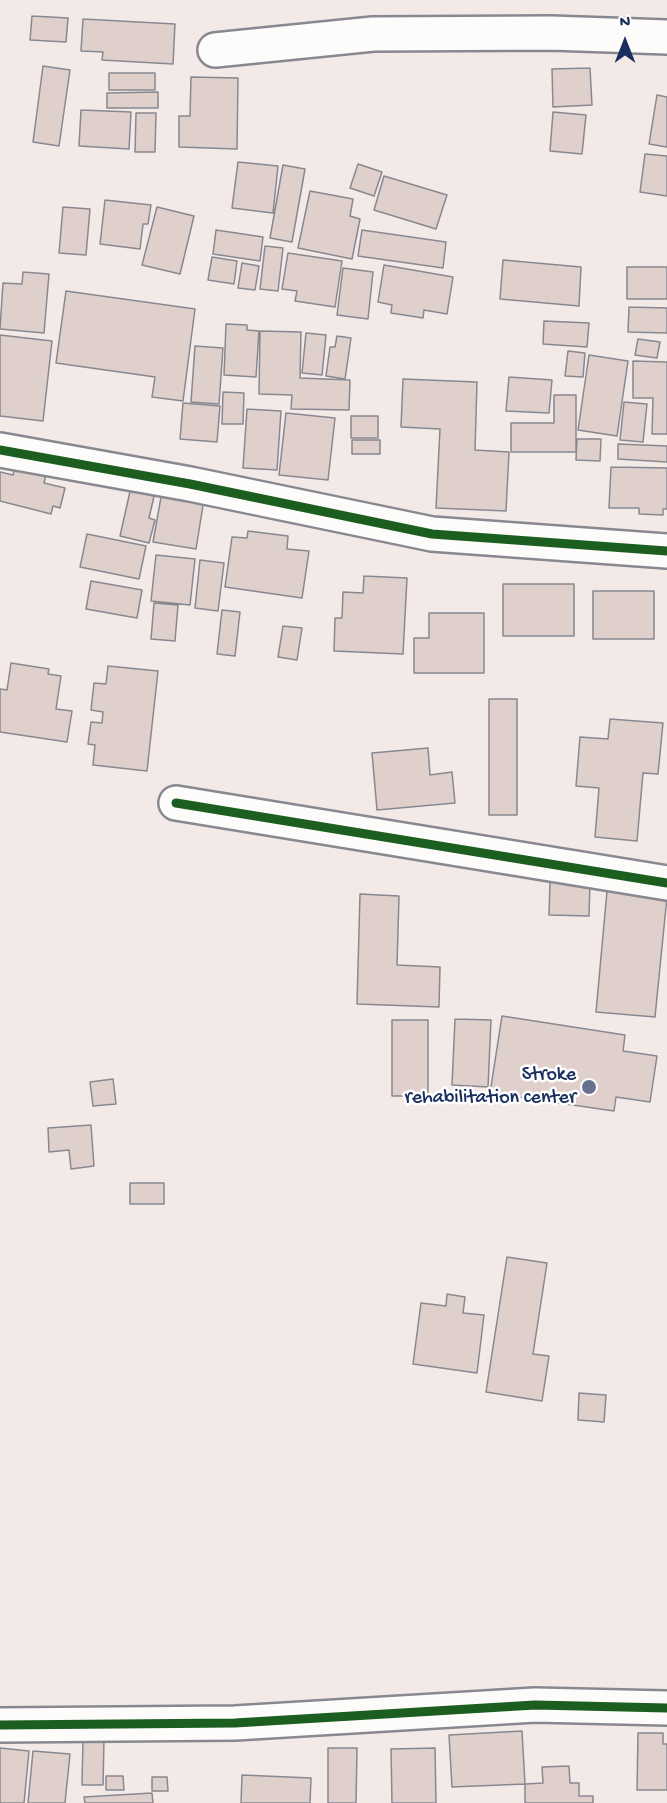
<!DOCTYPE html>
<html>
<head>
<meta charset="utf-8">
<style>
  body { margin:0 }
  #map { position:relative; width:667px; height:1803px; overflow:hidden; background:#f3eae7; font-family:"Gochi Hand",sans-serif }
  canvas { display:block }
  .north { position:absolute; left:595px; top:12px; width:60px; height:60px; -webkit-text-stroke:4px #fff; paint-order:stroke; rotate:0deg; font-size:16px; font-weight:700; line-height:24px; text-align:center; color:#1b2f5e }
  .north::after { content:''; display:block; margin:auto; width:21px; height:27px; background:#1b2f5e; clip-path:polygon(50% 0,100% 100%,50% 72%,0 100%) }
</style>
</head>
<body>
<div id="map">
<canvas width="667" height="1803"></canvas>
<div class="north">N</div>
</div>
<script>
const g = document.querySelector('canvas').getContext('2d');
g.lineJoin = 'round';
function fill(path, color) { g.fillStyle = color; g.fill(path, 'evenodd'); }
const shape = rows => new Path2D(rows.map(r => 'M' + r).join(''));
function trace(path, color, width, dash) { g.strokeStyle = color; g.lineWidth = width; g.lineCap = dash ? 'butt' : 'round'; g.setLineDash(dash || []); g.stroke(path); }
function write(font, color, halo, rows, align = 'center') {
  g.font = font + ' "Gochi Hand",sans-serif'; g.lineWidth = 5; g.setLineDash([]); g.textBaseline = 'middle'; g.strokeStyle = halo; g.fillStyle = color; for (const [text, x, y, turn = 0] of rows) {
    g.save(); g.translate(x, y); g.rotate((+turn || 0) * Math.PI / 180); g.textAlign = isNaN(turn) ? turn : align; if (halo) g.strokeText(text, 0, 0); g.fillText(text, 0, 0); g.restore();
  }
}
const building = shape([
  [32,16,68,18,66,42,30,40,32,16],
  [83,19,175,24,173,64,102,60,103,52,81,51,83,19],
  [43,66,70,70,59,146,33,142,43,66],
  [590,68,592,105,553,107,552,69,590,68],
  [109,73,155,73,155,90,109,90,109,73],
  [191,77,238,78,237,149,179,147,179,116,190,116,191,77],
  [158,92,158,108,107,108,107,93,158,92],
  [657,95,667,97,667,147,649,144,657,95],
  [81,110,131,112,129,149,79,146,81,110],
  [553,112,586,115,582,154,550,151,553,112],
  [136,113,156,113,155,152,135,152,136,113],
  [645,154,667,156,667,196,640,192,645,154],
  [238,162,278,166,273,213,232,208,238,162],
  [358,164,382,172,374,196,350,188,358,164],
  [283,165,305,169,292,242,270,238,283,165],
  [384,176,447,195,436,229,374,210,384,176],
  [310,191,353,199,350,216,360,219,352,259,298,248,310,191],
  [105,200,151,205,148,224,143,224,140,249,100,244,105,200],
  [63,207,90,209,86,255,59,253,63,207],
  [157,207,194,216,180,274,142,265,157,207],
  [216,230,263,237,260,261,213,254,216,230],
  [362,230,446,242,443,268,358,256,362,230],
  [265,246,283,248,278,291,260,289,265,246],
  [288,253,342,261,335,307,295,301,297,291,282,289,288,253],
  [212,257,237,261,234,284,208,280,212,257],
  [503,260,581,267,579,306,500,299,503,260],
  [242,263,259,266,255,290,238,288,242,263],
  [384,265,453,277,447,314,424,310,423,318,391,313,392,305,378,302,384,265],
  [627,267,667,267,667,299,627,299,627,267],
  [343,268,373,272,368,319,337,315,343,268],
  [23,272,49,274,44,333,0,329,3,283,22,284,23,272],
  [66,291,195,309,183,401,152,397,155,377,56,363,66,291],
  [629,307,667,308,667,333,628,332,629,307],
  [544,321,589,323,587,347,543,344,544,321],
  [226,324,247,325,247,330,259,331,256,377,224,375,226,324],
  [260,331,301,332,300,378,350,380,349,410,291,409,292,395,259,394,260,331],
  [306,333,326,335,322,375,302,373,306,333],
  [0,335,52,341,43,421,0,416,0,335],
  [337,336,351,338,345,379,326,376,330,347,335,347,337,336],
  [638,339,660,342,657,358,635,355,638,339],
  [195,346,223,348,219,404,191,402,195,346],
  [568,351,585,353,583,377,565,376,568,351],
  [589,355,628,361,617,436,578,430,589,355],
  [633,361,667,362,667,434,652,434,653,398,633,398,633,361],
  [509,377,552,380,549,413,506,411,509,377],
  [403,379,477,382,475,450,509,452,506,511,436,508,440,429,401,427,403,379],
  [223,392,244,393,243,424,222,424,223,392],
  [554,395,576,395,576,452,511,452,511,423,554,423,554,395],
  [624,402,647,404,643,442,620,440,624,402],
  [183,403,220,406,217,442,180,439,183,403],
  [247,409,281,411,277,470,243,468,247,409],
  [286,413,335,418,328,480,279,475,286,413],
  [351,416,378,416,378,438,351,438,351,416],
  [577,439,601,439,600,461,576,460,577,439],
  [352,440,380,440,380,454,352,454,352,440],
  [618,444,667,446,667,462,618,459,618,444],
  [16,462,47,470,44,483,65,488,60,508,53,506,51,514,0,501,0,472,13,475,16,462],
  [611,467,667,468,667,509,663,509,663,515,639,514,639,508,609,508,611,467],
  [163,486,205,493,196,549,153,542,163,486],
  [131,487,155,492,149,518,155,520,149,543,120,536,131,487],
  [248,531,288,536,287,549,309,551,302,598,225,587,232,537,247,538,248,531],
  [87,534,146,546,139,579,80,567,87,534],
  [156,555,195,559,190,605,151,601,156,555],
  [200,560,224,563,218,611,195,608,200,560],
  [364,576,407,578,403,654,334,651,335,618,342,618,343,592,363,593,364,576],
  [91,581,142,590,137,618,86,609,91,581],
  [503,584,574,584,574,636,503,636,503,584],
  [593,591,654,591,654,639,593,639,593,591],
  [154,603,178,605,175,641,151,639,154,603],
  [222,610,240,612,235,656,217,654,222,610],
  [429,613,484,613,484,673,414,673,414,638,429,638,429,613],
  [283,626,302,628,297,660,278,657,283,626],
  [11,663,49,669,48,674,61,676,56,709,72,711,67,742,0,732,0,689,7,690,11,663],
  [108,666,158,671,147,771,93,765,95,745,88,744,91,722,102,723,103,712,91,710,94,683,106,684,108,666],
  [489,699,517,699,517,815,489,815,489,699],
  [610,719,663,723,658,774,643,773,637,841,595,837,599,788,576,786,580,737,608,739,610,719],
  [428,748,430,775,452,772,455,803,377,810,372,753,428,748],
  [550,882,590,883,589,916,549,915,550,882],
  [607,891,667,897,655,1017,596,1012,607,891],
  [360,894,399,896,397,965,440,967,439,1007,357,1004,360,894],
  [502,1016,625,1035,623,1051,657,1056,650,1102,616,1097,614,1111,490,1093,502,1016],
  [455,1019,491,1020,488,1087,452,1085,455,1019],
  [392,1020,428,1020,428,1096,392,1096,392,1020],
  [113,1079,116,1104,93,1106,90,1082,113,1079],
  [91,1125,94,1166,71,1169,69,1150,49,1152,48,1128,91,1125],
  [130,1183,164,1183,164,1204,130,1204,130,1183],
  [507,1257,547,1263,533,1354,549,1356,542,1401,486,1392,507,1257],
  [447,1294,465,1297,463,1313,484,1315,477,1373,413,1364,421,1303,446,1306,447,1294],
  [579,1393,606,1395,604,1422,578,1420,579,1393],
  [522,1731,525,1784,452,1787,449,1735,522,1731],
  [638,1733,663,1733,663,1744,667,1744,667,1790,637,1790,638,1733],
  [83,1740,104,1740,103,1785,82,1785,83,1740],
  [0,1748,29,1751,24,1803,0,1803,0,1748],
  [328,1748,357,1748,356,1803,328,1803,328,1748],
  [435,1748,436,1803,392,1803,391,1749,435,1748],
  [33,1751,70,1754,65,1803,28,1803,33,1751],
  [569,1766,570,1783,579,1783,579,1796,593,1796,593,1803,525,1803,525,1784,543,1783,542,1767,569,1766],
  [242,1775,311,1778,310,1803,241,1803,242,1775],
  [106,1776,123,1776,124,1790,106,1790,106,1776],
  [152,1777,167,1777,168,1791,152,1791,152,1777],
  [152,1793,153,1803,85,1803,84,1797,152,1793]
]);
fill(building, '#dfd0cc');
trace(building, '#888890', 1.5);
const minor = shape([
  [215,50,373,34,551,33,667,37],
  [0,450,190,484,432,534,667,551],
  [176,803,667,883],
  [0,1725,235,1723,535,1705,667,1708]
]);
trace(minor, '#888890', 38);
trace(minor, '#fdfcfb', 33);
trace(shape([
  [0,450,190,484,432,534,667,551],
  [176,803,667,883],
  [0,1725,235,1723,535,1705,667,1708]
]), '#1b5e20', 9);
for (const [x, y, r, color] of [
  [589,1087,8,"#67708e"]
]) { const dot = new Path2D(); dot.arc(x, y, r, 0, 2 * Math.PI); g.fillStyle = color; g.fill(dot); trace(dot, '#fff', 2); }
write('20px', '#1b2f5e', '#fff', [
  ["Stroke",576,1076],
  ["rehabilitation center",576,1099]
], 'right');
</script>
</body>
</html>
